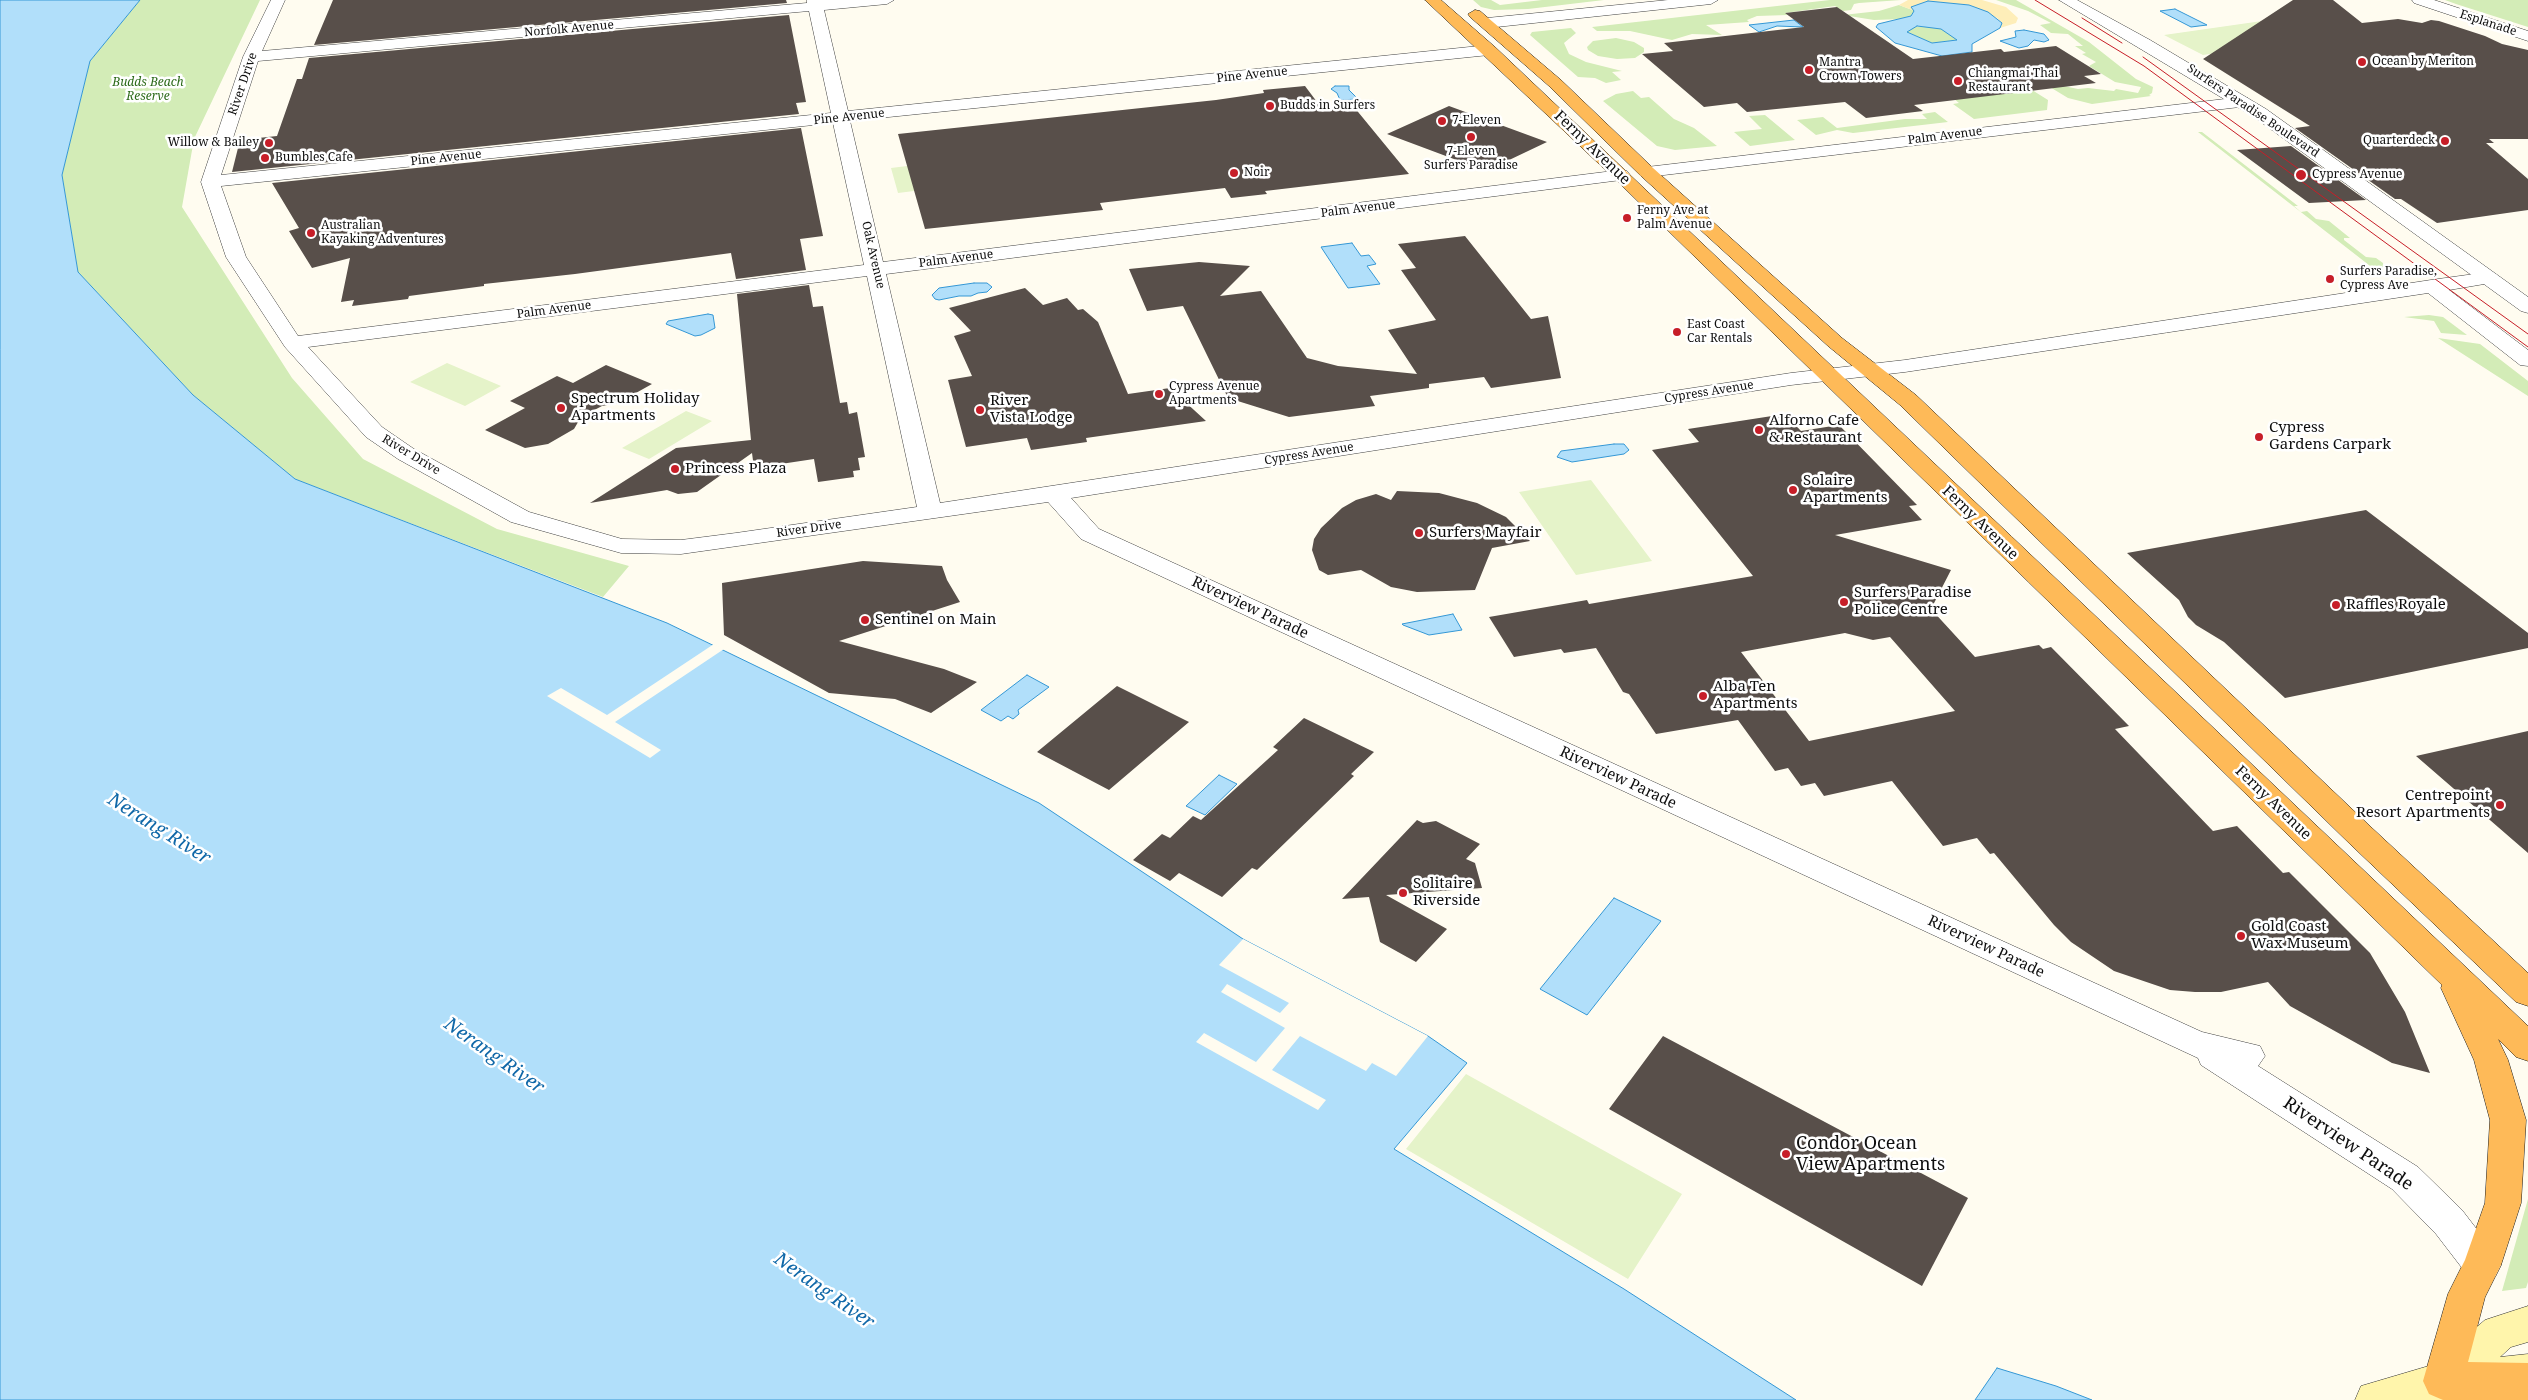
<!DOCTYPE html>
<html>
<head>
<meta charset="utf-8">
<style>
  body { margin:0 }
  canvas { display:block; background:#fffcf0 }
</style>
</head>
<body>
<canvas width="2528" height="1400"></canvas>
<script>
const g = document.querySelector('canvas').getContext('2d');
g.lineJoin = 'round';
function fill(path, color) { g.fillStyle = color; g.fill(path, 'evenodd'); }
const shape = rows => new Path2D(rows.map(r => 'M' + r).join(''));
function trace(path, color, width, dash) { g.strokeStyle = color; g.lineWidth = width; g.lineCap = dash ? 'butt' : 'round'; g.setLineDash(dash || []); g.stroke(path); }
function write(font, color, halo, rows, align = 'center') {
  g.font = font + ' "Noto Serif",serif'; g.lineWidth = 5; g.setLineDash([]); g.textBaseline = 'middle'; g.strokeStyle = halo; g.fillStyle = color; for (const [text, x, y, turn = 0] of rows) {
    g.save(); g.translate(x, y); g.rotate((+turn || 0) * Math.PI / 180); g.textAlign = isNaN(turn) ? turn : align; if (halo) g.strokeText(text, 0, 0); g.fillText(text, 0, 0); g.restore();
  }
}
fill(shape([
  [140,0,260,0,194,139,182,207,292,378,363,459,497,529,629,566,603,597,295,479,193,395,78,272,62,175,90,61],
  [1473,0,1491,0,1500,5,1542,0,1604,0,1528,9,1494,10,1481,7],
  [1830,0,1901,0,1859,3,1854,4,1851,10,1843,11,1835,6,1785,13,1788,15,1757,16,1747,20,1749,22,1706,25,1722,35,1692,34,1672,40,1630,31,1597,31,1592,27],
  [1996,0,2016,0,2089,42,2136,79,2153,87,2152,93,2149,95,2151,96,2092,104,2068,98,2040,81,2078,89,2088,88,2114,91,2116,89,2138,93,2141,87,2115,82,2089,66,2096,62,2082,54,2086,53,2075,46,2083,46,2068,34,2051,33,2040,25,2051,23,2028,11],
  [2445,0,2528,0,2528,27,2456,4],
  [1899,5,1915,11,1911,16,1902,19,1874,20,1843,15,1879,11],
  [1927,26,1941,29,1958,38,1957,40,1932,43,1907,32,1912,27],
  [1571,28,1576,33,1564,43,1569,54,1586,62,1622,71,1612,72,1621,80,1606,83,1595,78,1578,77,1530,35,1532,32],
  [1616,38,1634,42,1644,48,1644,52,1635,58,1617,59,1598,56,1588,50,1587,47,1593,41],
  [2032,90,2048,100,2047,110,1974,119,1953,104,1959,103,1953,98],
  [1633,91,1641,98,1649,97,1674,119,1694,128,1717,146,1675,150,1657,146,1603,101,1616,94],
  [1935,112,1948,122,1853,133,1837,130,1816,135,1797,120,1823,117,1837,128,1905,119,1927,119,1922,114],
  [1765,115,1795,140,1750,146,1734,132,1762,129,1749,116],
  [2198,132,2202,132,2298,206,2294,206,2301,212,2307,211,2316,219,2329,221,2350,238,2344,238,2344,240,2366,257,2376,258,2383,263,2383,268,2374,269],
  [2429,315,2443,317,2467,335,2441,333,2434,321,2404,317],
  [2438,338,2480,344,2528,381,2528,396],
  [2528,1199,2528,1282,2526,1288,2502,1291]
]), '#d3ecb7');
fill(shape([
  [1908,0,1982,0,2006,7,2018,18,2016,23,2000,28,2002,23,1997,18,1969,5,1928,1,1911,7,1915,11,1899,5]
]), '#feeeb9');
fill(shape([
  [2262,21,2303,40,2203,55,2164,35],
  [923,164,930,189,898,193,891,168],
  [447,363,501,386,465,406,410,382],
  [686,411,712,421,649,459,622,448],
  [1591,480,1652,561,1576,575,1519,492],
  [1466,1074,1682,1194,1628,1279,1406,1149]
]), '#e5f3c9');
const water = shape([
  [0,0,140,0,90,61,62,175,78,272,193,395,295,479,667,623,1039,803,1243,939,1428,1036,1467,1063,1394,1149,1624,1289,1796,1400,0,1400,0,0],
  [1928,1,1969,5,1988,12,2002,23,2000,28,1972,44,1972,52,1942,56,1895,43,1876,27,1878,24,1911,16,1914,11,1911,7,1928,1],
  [1917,26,1941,29,1957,40,1932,43,1907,32,1917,26],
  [2175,9,2207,25,2191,27,2160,11,2175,9],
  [1794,20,1803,27,1777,26,1759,32,1749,25,1794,20],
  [2024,30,2044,34,2049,40,2044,42,2034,40,2028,46,2019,48,2000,41,2016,37,2015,31,2024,30],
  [1335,86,1349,86,1349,90,1358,99,1340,100,1337,93,1331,89,1335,86],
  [1352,243,1361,256,1369,255,1376,264,1367,266,1380,284,1348,288,1321,247,1352,243],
  [974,283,987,283,992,287,987,292,978,293,971,296,959,296,939,300,935,299,932,295,939,288,974,283],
  [708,314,713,315,715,328,701,335,695,336,666,324,668,321,708,314],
  [1614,444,1624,444,1629,450,1624,454,1572,462,1557,457,1561,451,1614,444],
  [1453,614,1462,630,1429,635,1403,625,1402,624,1453,614],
  [1027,675,1049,687,1018,710,1019,714,1013,719,1008,716,1001,721,981,710,1027,675],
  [1219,775,1237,784,1205,815,1186,806,1219,775],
  [1614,898,1661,921,1587,1015,1540,989,1614,898],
  [1997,1368,2056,1386,2092,1400,1975,1400,1997,1368]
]);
fill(water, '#b1dffa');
trace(water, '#3497d5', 1);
fill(shape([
  [714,644,724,649,615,722,661,750,650,758,547,696,561,688,607,715],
  [1243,939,1428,1036,1396,1076,1372,1063,1366,1071,1300,1036,1272,1070,1326,1100,1318,1110,1196,1042,1204,1033,1256,1062,1285,1028,1221,992,1227,984,1280,1013,1289,1003,1219,965]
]), '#fffcf0');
fill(shape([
  [333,0,786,0,787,3,314,45],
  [2293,0,2333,0,2362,23,2398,19,2422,23,2431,20,2439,21,2485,36,2502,44,2528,50,2528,139,2489,139,2494,143,2486,143,2528,179,2528,210,2437,223,2401,199,2395,199,2295,128,2310,126,2203,59],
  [1837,7,1913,59,2001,49,2004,52,2056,46,2101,74,2084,76,2096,83,1914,105,1923,111,1866,118,1845,102,1747,112,1737,103,1704,107,1642,54,1673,51,1664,43,1804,27,1785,13],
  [789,15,806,102,796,103,799,114,232,172,240,140,277,136,297,79,302,79,309,58],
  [1305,86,1323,110,1354,107,1409,174,1265,191,1267,194,1231,198,1225,188,1100,203,1103,210,925,229,898,134,1216,100,1264,93,1263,90],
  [1449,106,1547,142,1486,171,1387,134],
  [801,128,823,236,800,239,806,270,736,279,731,253,575,274,484,284,484,286,409,296,408,299,352,306,354,300,341,302,350,258,312,268,289,231,299,228,272,183],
  [2291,146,2366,200,2309,203,2237,150],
  [1465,236,1531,319,1548,316,1561,378,1491,388,1484,377,1429,384,1429,388,1370,396,1375,406,1289,417,1228,398,1183,306,1147,311,1129,269,1199,262,1250,266,1220,296,1261,291,1307,358,1338,366,1417,374,1388,330,1436,320,1401,270,1416,268,1398,244],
  [809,285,813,307,823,306,840,403,847,402,849,414,857,412,865,457,858,458,860,470,853,471,854,477,818,482,814,459,754,468,752,453,697,492,678,494,667,490,590,503,676,448,751,440,737,294],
  [1025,288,1043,305,1067,298,1078,310,1083,309,1098,322,1128,394,1170,388,1206,421,1086,438,1087,442,1031,450,1027,438,966,447,948,380,972,376,954,336,971,331,949,308],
  [606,365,652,384,618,403,602,406,581,417,574,429,548,444,525,448,485,430,525,408,510,401,557,376,573,383],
  [1785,414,1801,431,1839,425,1917,505,1909,506,1922,520,1835,535,1951,570,1931,609,1975,657,2039,645,2043,649,2051,647,2129,726,2115,729,2213,831,2237,826,2283,873,2289,872,2370,953,2405,1012,2430,1073,2392,1063,2290,1006,2268,982,2221,992,2195,992,2170,990,2114,971,2071,942,2054,925,1994,853,1990,854,1977,838,1943,846,1892,781,1824,796,1815,783,1801,786,1788,768,1775,771,1738,720,1656,734,1629,694,1623,692,1596,648,1564,653,1561,649,1514,657,1489,617,1587,600,1589,604,1753,576,1652,450,1699,442,1688,429],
  [1845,633,1873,640,1890,637,1955,711,1809,741,1741,652],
  [1397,491,1439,493,1477,503,1506,517,1530,541,1492,548,1475,590,1417,592,1391,587,1361,570,1328,575,1319,570,1312,550,1314,539,1321,528,1342,508,1356,500,1376,494,1391,500],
  [2366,510,2528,633,2528,648,2285,698,2224,642,2196,625,2188,617,2179,600,2127,553],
  [863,561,942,566,947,580,960,602,839,641,944,669,977,682,931,713,895,699,829,693,724,635,722,583],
  [1117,686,1189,722,1109,790,1037,752],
  [1304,718,1374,752,1351,774,1354,776,1257,870,1252,868,1222,897,1179,873,1170,881,1133,860,1162,834,1170,838,1193,816,1201,820,1278,750,1273,747],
  [2528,731,2528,853,2416,756],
  [1417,820,1423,823,1436,821,1480,844,1466,859,1475,863,1482,888,1386,895,1447,929,1416,962,1380,942,1369,897,1342,899],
  [1663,1036,1968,1198,1922,1286,1609,1109]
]), '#584f4a');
const minor = shape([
  [271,0,285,0,262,51,807,3,807,0,894,0,887,4,824,10,848,111,1489,45,1497,50,1489,55,850,121,883,262,1621,170,1627,171,1630,175,1627,179,1621,180,886,274,940,503,1791,373,1905,360,2431,280,2489,272,2496,274,2499,278,2496,282,2449,290,2528,350,2528,366,2520,365,2428,293,1905,372,1791,385,1071,498,1099,529,2202,1032,2260,1046,2265,1056,2258,1066,2418,1167,2462,1210,2495,1253,2501,1265,2495,1277,2482,1282,2469,1277,2436,1234,2392,1189,2201,1065,2198,1058,1081,539,1048,502,681,554,621,553,511,522,398,459,366,437,285,347,226,257,201,182,243,57,271,0],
  [809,11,831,113,221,175,258,61,809,11],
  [833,123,864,265,298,336,246,257,221,186,833,123],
  [867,276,917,507,736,533,681,540,622,539,529,512,414,449,382,427,308,347,867,276],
  [1668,0,1718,0,1711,4,1487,28,1479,23,1487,18,1668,0],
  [2412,0,2434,0,2528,31,2528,41,2414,3,2412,0],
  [2242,97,2248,98,2250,102,2248,106,1647,177,1641,176,1638,172,1641,168,1647,167,2242,97]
]);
const tertiary = shape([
  [2059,0,2077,0,2150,40,2266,109,2528,297,2528,313,2521,311,2254,117,2059,0]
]);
const secondary = shape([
  [2528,1306,2528,1342,2511,1347,2500,1357,2528,1354,2528,1392,2443,1400,2355,1400,2361,1386,2432,1365,2485,1320,2528,1306]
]);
const trunk = shape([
  [1425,0,1441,0,1495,47,2528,1026,2528,1061,2516,1057,2498,1039,2508,1060,2526,1120,2521,1203,2501,1265,2485,1297,2468,1362,2528,1363,2528,1400,2443,1400,2429,1394,2423,1381,2448,1294,2465,1260,2485,1203,2490,1120,2474,1060,2441,988,2442,985,1615,179,1425,0],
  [1475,10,1480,11,1561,80,1653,168,1842,338,1916,395,2372,828,2528,973,2528,1006,2516,1002,2350,844,1900,405,1828,346,1641,176,1549,86,1470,17,1468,14,1475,10]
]);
trace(minor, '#414141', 1);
trace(tertiary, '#414141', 1);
trace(secondary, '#303030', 1);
trace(trunk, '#1f1f1f', 1);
fill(minor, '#fff');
fill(tertiary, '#fff');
fill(secondary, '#fff5ab');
fill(trunk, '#feba58');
trace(shape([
  [2035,0,2144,66,2528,347],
  [2082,18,2122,43],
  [2143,57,2528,334]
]), '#c71e28', 1);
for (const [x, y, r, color] of [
  [2362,62,5,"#c71e28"],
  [1809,70,5,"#c71e28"],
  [1958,81,5,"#c71e28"],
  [1270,106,5,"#c71e28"],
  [1442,121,5,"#c71e28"],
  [1471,137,5,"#c71e28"],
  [2445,141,5,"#c71e28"],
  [269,143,5,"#c71e28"],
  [265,158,5,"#c71e28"],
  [1234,173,5,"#c71e28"],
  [2301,175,6,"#c71e28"],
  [1627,218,5,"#c71e28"],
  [311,233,5,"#c71e28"],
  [2330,279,5,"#c71e28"],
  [1677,332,5,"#c71e28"],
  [1159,394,5,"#c71e28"],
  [561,408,5,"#c71e28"],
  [980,410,5,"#c71e28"],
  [1759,430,5,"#c71e28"],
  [2259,437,5,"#c71e28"],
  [675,469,5,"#c71e28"],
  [1793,490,5,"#c71e28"],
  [1419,533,5,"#c71e28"],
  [1844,602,5,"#c71e28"],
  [2336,605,5,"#c71e28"],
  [865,620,5,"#c71e28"],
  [1703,696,5,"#c71e28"],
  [2500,805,5,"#c71e28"],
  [1403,893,5,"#c71e28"],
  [2241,936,5,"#c71e28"],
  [1786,1154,5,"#c71e28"]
]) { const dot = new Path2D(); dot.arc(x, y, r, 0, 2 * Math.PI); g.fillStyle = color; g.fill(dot); trace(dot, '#fff', 2); }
write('12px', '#0e0e0e', '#fff', [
  ["Esplanade",2488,23,18],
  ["Norfolk Avenue",569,29,-5],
  ["Pine Avenue",1252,75,-6],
  ["River Drive",243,84,-71],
  ["Surfers Paradise Boulevard",2253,111,34],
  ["Pine Avenue",849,117,-6],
  ["Palm Avenue",1945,136,-7],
  ["Pine Avenue",446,158,-6],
  ["Palm Avenue",1358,209,-7],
  ["Oak Avenue",873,255,77],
  ["Palm Avenue",956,259,-7],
  ["Palm Avenue",554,310,-7],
  ["Cypress Avenue",1709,392,-9],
  ["Cypress Avenue",1309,454,-9],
  ["River Drive",411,455,31],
  ["River Drive",809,529,-8]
]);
write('12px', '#0e0e0e', '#fff', [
  ["Ocean by Meriton",2372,62],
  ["Mantra",1819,63],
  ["Crown Towers",1819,77],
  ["Chiangmai Thai",1968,74],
  ["Restaurant",1968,88],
  ["Budds in Surfers",1280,106],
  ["7-Eleven",1452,121],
  ["Quarterdeck",2435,141,"right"],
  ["Willow & Bailey",259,143,"right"],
  ["7-Eleven",1471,152,"center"],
  ["Surfers Paradise",1471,166,"center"],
  ["Bumbles Cafe",275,158],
  ["Noir",1244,173],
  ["Cypress Avenue",2312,175],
  ["Ferny Ave at",1637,211],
  ["Palm Avenue",1637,225],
  ["Australian",321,226],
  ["Kayaking Adventures",321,240],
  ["Surfers Paradise,",2340,272],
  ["Cypress Ave",2340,286],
  ["East Coast",1687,325],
  ["Car Rentals",1687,339],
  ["Cypress Avenue",1169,387],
  ["Apartments",1169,401]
], 'left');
write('italic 12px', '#2c6a1a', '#fff', [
  ["Budds Beach",148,83],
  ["Reserve",148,97]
]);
write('15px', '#0e0e0e', '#fff', [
  ["Ferny Avenue",1592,148,44],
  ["Ferny Avenue",1980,523,44],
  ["Riverview Parade",1250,608,25],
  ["Riverview Parade",1618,778,25],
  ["Ferny Avenue",2273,803,44],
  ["Riverview Parade",1986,947,25]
]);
write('15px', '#0e0e0e', '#fff', [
  ["Spectrum Holiday",571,399],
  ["Apartments",571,416],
  ["River",990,401],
  ["Vista Lodge",990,418],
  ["Alforno Cafe",1769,421],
  ["& Restaurant",1769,438],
  ["Cypress",2269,428],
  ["Gardens Carpark",2269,445],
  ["Princess Plaza",685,469],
  ["Solaire",1803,481],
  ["Apartments",1803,498],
  ["Surfers Mayfair",1429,533],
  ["Surfers Paradise",1854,593],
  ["Police Centre",1854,610],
  ["Raffles Royale",2346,605],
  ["Sentinel on Main",875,620],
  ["Alba Ten",1713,687],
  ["Apartments",1713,704],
  ["Centrepoint",2490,796,"right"],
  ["Resort Apartments",2490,813,"right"],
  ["Solitaire",1413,884],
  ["Riverside",1413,901],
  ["Gold Coast",2251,927],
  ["Wax Museum",2251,944]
], 'left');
write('18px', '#0e0e0e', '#fff', [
  ["Condor Ocean",1796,1144],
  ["View Apartments",1796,1165]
], 'left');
write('18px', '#0e0e0e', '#fff', [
  ["Riverview Parade",2348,1144,34]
]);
write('italic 19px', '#1068a8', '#fff', [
  ["Nerang River",159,829,32],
  ["Nerang River",494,1056,35],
  ["Nerang River",824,1291,35]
]);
</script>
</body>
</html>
